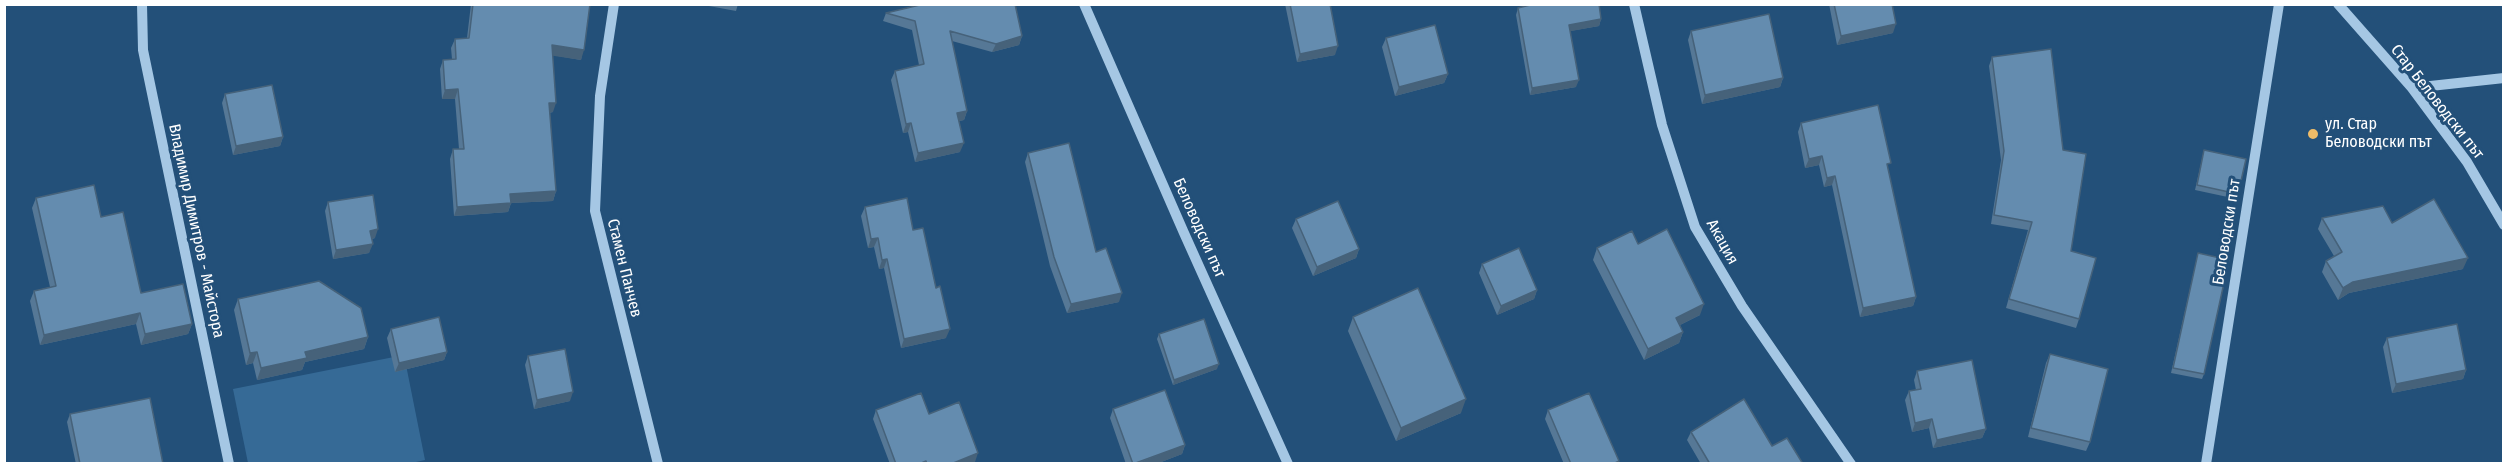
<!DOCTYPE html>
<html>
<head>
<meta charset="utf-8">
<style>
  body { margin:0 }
  #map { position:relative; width:2508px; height:468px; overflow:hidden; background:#235079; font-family:"Fira Sans Condensed",sans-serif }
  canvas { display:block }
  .frame { position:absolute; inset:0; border:6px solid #fff; pointer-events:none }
</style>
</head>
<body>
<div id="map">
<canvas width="2508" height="468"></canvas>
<div class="frame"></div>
</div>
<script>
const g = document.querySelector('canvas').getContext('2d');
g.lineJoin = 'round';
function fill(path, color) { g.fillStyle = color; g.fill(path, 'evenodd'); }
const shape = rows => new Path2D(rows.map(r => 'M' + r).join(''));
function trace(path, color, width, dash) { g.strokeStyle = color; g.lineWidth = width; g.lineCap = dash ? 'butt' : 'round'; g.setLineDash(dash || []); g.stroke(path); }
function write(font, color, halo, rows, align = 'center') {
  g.font = font + ' "Fira Sans Condensed",sans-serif'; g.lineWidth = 6; g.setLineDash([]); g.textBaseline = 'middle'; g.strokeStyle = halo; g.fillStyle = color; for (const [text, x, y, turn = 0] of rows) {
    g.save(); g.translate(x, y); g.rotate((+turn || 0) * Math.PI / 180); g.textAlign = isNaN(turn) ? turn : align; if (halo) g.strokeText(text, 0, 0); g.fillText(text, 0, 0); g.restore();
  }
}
fill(shape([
  [404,355,425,460,407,464,248,463,233,389]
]), '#366a96');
trace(shape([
  [142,4,143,50,229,464],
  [614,4,600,96,595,211,658,464],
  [1084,4,1184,233,1288,464],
  [1634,4,1662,125,1695,227,1742,306,1851,464],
  [2338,4,2412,88,2467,162,2504,225],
  [2412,88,2504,78],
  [2206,464,2279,4]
]), '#a5c7e4', 10);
fill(shape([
  [471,4,590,4,581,60,552,55,553,112,549,113,556,191,553,201,511,203,508,212,454,216,450,159,453,149,459,149,455,99,442,99,440,69,443,60,452,59,451,48,455,39,467,38],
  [698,4,738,4,736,11],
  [1285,4,1330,4,1335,55,1297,62],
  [1829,4,1892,4,1893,33,1837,45],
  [1518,8,1601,19,1599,26,1570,31,1576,87,1530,95,1516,15],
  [886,13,1022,36,1019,45,992,52,952,41,967,111,964,120,959,121,960,152,915,162,908,132,903,133,891,80,895,71,919,65,912,30,883,21],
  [1691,31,1783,78,1780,87,1702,104,1688,40],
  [1386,38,1448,74,1444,83,1395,96,1382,47],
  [1992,57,2071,251,2079,319,2076,328,2006,308,2028,230,1991,224,2001,160,1989,66],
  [225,94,283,137,280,146,233,155,222,103],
  [1801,123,1888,171,1916,297,1913,306,1860,317,1832,185,1824,187,1819,165,1805,168,1798,132],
  [2204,150,2238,194,2237,199,2195,190],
  [1028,153,1096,252,1119,302,1067,313,1050,266,1025,162],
  [36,198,101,217,141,293,192,324,188,334,141,345,136,324,40,345,30,301,34,291,50,287,32,208],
  [328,202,375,238,372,239,369,253,333,259,325,211],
  [865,207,913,230,946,338,901,348,884,268,879,269,874,247,868,248,861,216],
  [2322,218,2392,223,2463,269,2349,293,2338,300,2322,272,2326,261,2334,256,2318,229],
  [1296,219,1359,249,1356,258,1313,276,1292,228],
  [1638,244,1700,315,1680,325,1683,332,1679,343,1644,360,1593,260,1597,248],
  [2198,253,2204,374,2202,379,2171,373],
  [1482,264,1537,290,1534,299,1497,315,1479,273],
  [238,299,368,337,364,349,305,362,302,370,257,380,253,363,246,365,234,310],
  [1353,317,1461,413,1396,441,1348,331],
  [391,329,447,352,444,360,395,372,387,338],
  [1159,334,1217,369,1173,385,1157,339],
  [2387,338,2466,370,2463,379,2392,393,2383,347],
  [2050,354,2090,442,2086,451,2028,437,2046,363],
  [528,356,570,401,534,409,525,365],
  [1917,371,1986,429,1982,438,1933,448,1929,428,1912,432,1905,400,1909,391,1916,390,1914,380],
  [1113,409,1185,445,1182,454,1156,464,1126,464,1110,418],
  [876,410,929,414,975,462,971,464,890,464,873,419],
  [1548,410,1619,461,1618,464,1564,464,1545,419],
  [70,414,163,464,76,464,67,422],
  [1691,432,1772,446,1803,464,1701,464,1687,440]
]), '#567896');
fill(shape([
  [1601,19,1599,26,1566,32,1569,25],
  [1896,24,1893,33,1837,45,1841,36],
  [1022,36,1019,45,992,52,996,44],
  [552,45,584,50,581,60,548,55],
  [1338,46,1335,55,1297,62,1300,54],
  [1448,74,1444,83,1395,96,1399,87],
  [1783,78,1780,87,1702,104,1705,95],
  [1579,80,1576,87,1530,95,1532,88],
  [458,89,455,99,442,99,445,90],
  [549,103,556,103,553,112,545,113],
  [967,111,964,120,954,122,957,113],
  [911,123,908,132,903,133,906,124],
  [283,137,280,146,233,155,236,146],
  [964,143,960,152,915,162,918,153],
  [1822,156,1819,165,1805,168,1809,159],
  [1835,176,1832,185,1824,187,1827,178],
  [556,191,553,201,511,203,508,212,454,216,457,207,510,194],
  [378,229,375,238,367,240,370,231],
  [878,238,874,247,868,248,871,239],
  [373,244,369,253,333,259,336,250],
  [1359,249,1356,258,1313,276,1317,267],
  [2468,258,2463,269,2349,293,2338,300,2343,288,2353,282],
  [887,259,884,268,879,269,882,260],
  [1537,290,1534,299,1497,315,1501,306],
  [1122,293,1119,302,1067,313,1071,304],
  [1916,297,1913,306,1860,317,1863,308],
  [1704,304,1700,315,1672,329,1676,318],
  [140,313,136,324,40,345,44,335],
  [192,324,188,334,141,345,145,334],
  [950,329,946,338,901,348,904,339],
  [1683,332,1679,343,1644,360,1648,349],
  [368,337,364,349,305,362,302,370,257,380,261,368,305,352],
  [257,352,253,363,246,365,250,353],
  [447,352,444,360,395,372,399,363],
  [1219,364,1217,369,1173,385,1174,380],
  [2466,370,2463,379,2392,393,2396,384],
  [573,392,570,401,534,409,537,400],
  [1466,399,1461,413,1396,441,1401,428],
  [1932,419,1929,428,1912,432,1915,423],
  [1986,429,1982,438,1933,448,1937,440],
  [1185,445,1182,454,1156,464,1135,464],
  [978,453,975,462,971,464,951,464]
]), '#46627a');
const building = shape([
  [473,4,590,4,584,50,552,45,556,103,549,103,556,191,510,194,511,203,457,207,453,149,464,149,458,89,445,90,443,60,456,59,455,39,469,38,473,4],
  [924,4,1015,4,1022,36,996,44,950,31,967,111,957,113,964,143,918,153,911,123,906,124,895,71,924,64,915,21,886,13,924,4],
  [1290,4,1330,4,1338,46,1300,54,1290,4],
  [1534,4,1599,4,1601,19,1569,25,1579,80,1532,88,1518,8,1534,4],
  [1834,4,1892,4,1896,24,1841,36,1834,4],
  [1769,14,1783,78,1705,95,1691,31,1769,14],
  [1435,25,1448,74,1399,87,1386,38,1435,25],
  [2051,49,2063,150,2086,154,2071,251,2096,258,2079,319,2009,299,2032,222,1994,215,2004,151,1992,57,2051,49],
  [272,85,283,137,236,146,225,94,272,85],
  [1878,105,1891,163,1887,164,1916,297,1863,308,1835,176,1827,178,1822,156,1809,159,1801,123,1878,105],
  [1069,143,1096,252,1106,248,1122,293,1071,304,1054,257,1028,153,1069,143],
  [2204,150,2246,159,2238,194,2197,185,2204,150],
  [94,185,101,217,123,212,141,293,183,284,192,324,145,334,140,313,44,335,34,291,56,286,36,198,94,185],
  [373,195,378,229,370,231,373,244,336,250,328,202,373,195],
  [907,198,913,230,923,228,936,288,940,286,950,329,904,339,887,259,882,260,878,238,871,239,865,207,907,198],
  [2434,199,2468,258,2353,282,2343,288,2326,261,2342,252,2322,218,2383,206,2392,223,2434,199],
  [1338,201,1359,249,1317,267,1296,219,1338,201],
  [1667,229,1704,304,1676,318,1683,332,1648,349,1597,248,1632,231,1638,244,1667,229],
  [1519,248,1537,290,1501,306,1482,264,1519,248],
  [2198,253,2229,260,2204,374,2173,368,2198,253],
  [319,281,361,308,368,337,305,352,307,358,261,368,257,352,250,353,238,299,319,281],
  [1418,288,1466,399,1401,428,1353,317,1418,288],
  [439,317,447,352,399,363,391,329,439,317],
  [1204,319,1219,364,1174,380,1159,334,1204,319],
  [2457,324,2466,370,2396,384,2387,338,2457,324],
  [565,349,573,392,537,400,528,356,565,349],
  [2050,354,2108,369,2090,442,2031,428,2050,354],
  [1972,360,1986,429,1937,440,1932,419,1915,423,1909,391,1921,389,1917,371,1972,360],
  [1165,390,1185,445,1133,464,1113,409,1165,390],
  [921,393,929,414,959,402,978,453,951,464,927,464,926,461,919,464,896,464,876,410,921,393],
  [1589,393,1619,461,1613,464,1571,464,1548,410,1589,393],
  [150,398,163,464,80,464,70,414,150,398],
  [1744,399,1772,446,1787,438,1803,464,1710,464,1691,432,1744,399]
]);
fill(building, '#648caf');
trace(building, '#46627a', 1.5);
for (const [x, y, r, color] of [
  [2313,134,6,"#efbc68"]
]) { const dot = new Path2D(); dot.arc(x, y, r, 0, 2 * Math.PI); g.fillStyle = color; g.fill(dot); trace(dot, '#235079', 2); }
write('16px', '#fff', '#235079', [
  ["Стар Беловодски път",2437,102,52],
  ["Беловодски път",1199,228,66],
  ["Владимир Димитров - Майстора",196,231,78],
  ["Беловодски път",2227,232,-81],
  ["Акация",1722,242,61],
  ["Стамен Панчев",624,268,76]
]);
write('16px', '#fff', '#235079', [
  ["ул. Стар",2325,125],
  ["Беловодски път",2325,143]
], 'left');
</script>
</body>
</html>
